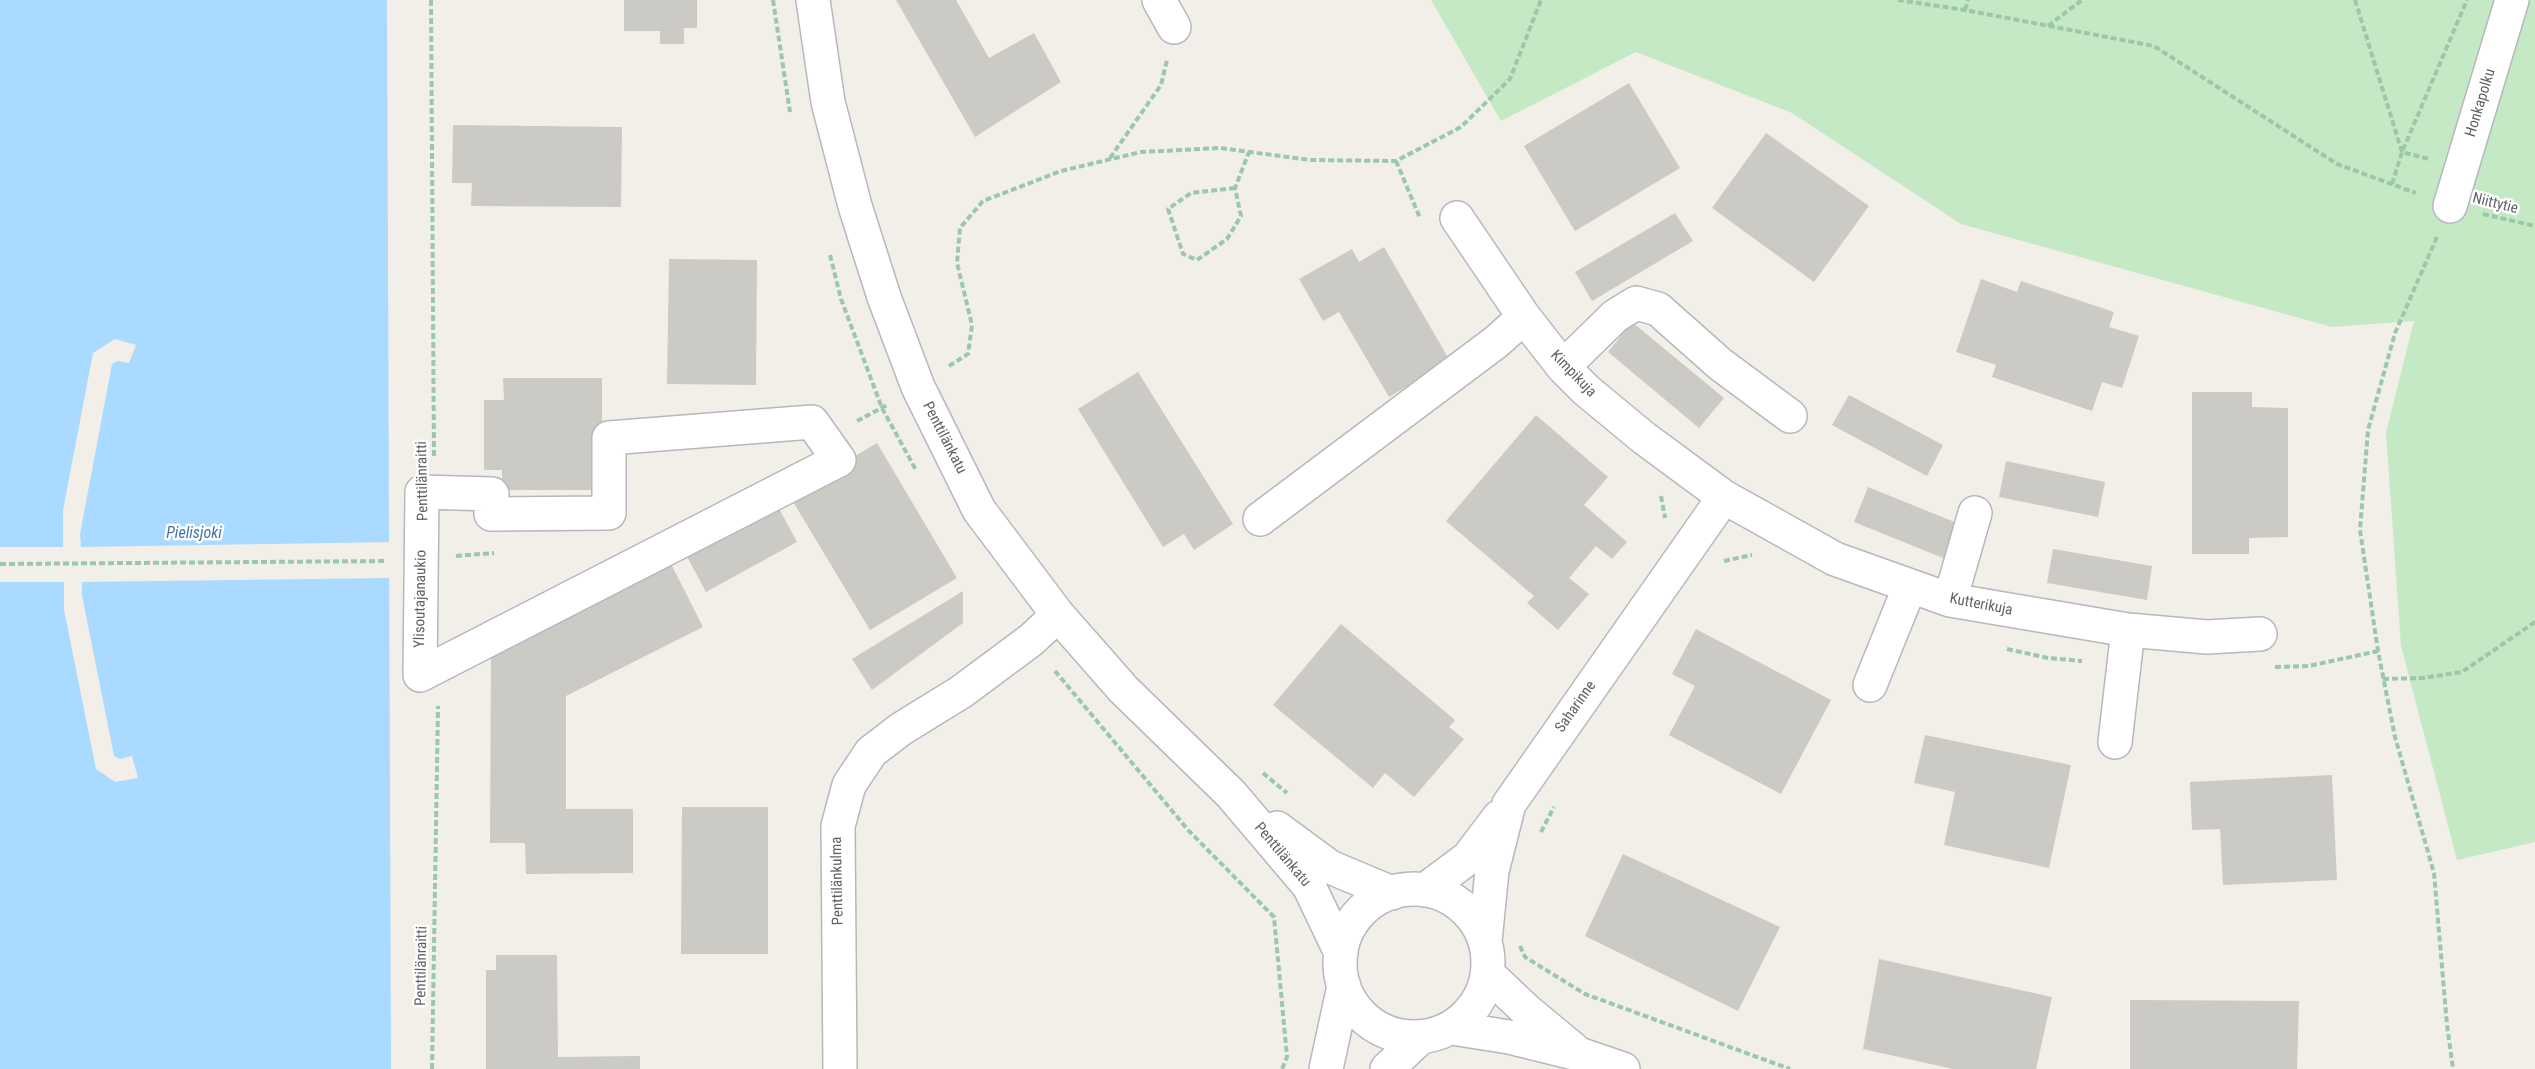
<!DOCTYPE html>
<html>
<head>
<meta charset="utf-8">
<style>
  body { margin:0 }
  canvas { display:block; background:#f1efe8 }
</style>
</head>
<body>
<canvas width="2535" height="1069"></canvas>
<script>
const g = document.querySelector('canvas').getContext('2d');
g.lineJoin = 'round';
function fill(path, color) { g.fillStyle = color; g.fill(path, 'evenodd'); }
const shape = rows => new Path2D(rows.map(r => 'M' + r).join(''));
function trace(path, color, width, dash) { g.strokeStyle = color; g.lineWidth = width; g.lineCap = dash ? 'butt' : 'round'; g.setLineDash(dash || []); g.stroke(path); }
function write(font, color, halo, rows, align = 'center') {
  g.font = font + ' "Roboto Condensed",sans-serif'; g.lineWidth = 5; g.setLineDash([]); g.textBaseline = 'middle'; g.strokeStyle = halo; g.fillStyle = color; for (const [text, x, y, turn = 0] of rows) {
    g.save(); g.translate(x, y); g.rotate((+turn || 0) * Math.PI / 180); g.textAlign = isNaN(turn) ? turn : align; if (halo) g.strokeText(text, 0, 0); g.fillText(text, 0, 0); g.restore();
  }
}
fill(shape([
  [1431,0,2535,0,2535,842,2457,860,2401,646,2386,433,2414,321,2332,327,1961,224,1792,113,1636,52,1501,121]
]), '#c5e8c5');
fill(shape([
  [0,0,387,0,391,1069,0,1069]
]), '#aadaff');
fill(shape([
  [115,339,136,345,129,363,118,361,112,364,80,534,81,547,392,542,392,578,82,582,82,595,114,756,120,759,132,756,138,778,115,782,96,769,64,610,64,582,0,582,0,547,63,547,63,510,93,353]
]), '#f1efe8');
fill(shape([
  [624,0,697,0,697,28,684,28,684,44,660,44,660,31,624,31],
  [896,0,956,0,989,58,1034,33,1061,82,975,137],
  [1629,83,1680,168,1575,231,1524,146],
  [453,125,622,127,621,207,471,206,472,183,452,183],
  [1766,133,1869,206,1814,282,1712,208],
  [1675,213,1693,241,1592,301,1575,272],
  [1384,247,1450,361,1389,397,1339,312,1323,321,1299,279,1352,249,1359,262],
  [669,259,757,260,756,385,667,384],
  [1981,279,2017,292,2021,281,2114,312,2109,327,2139,336,2122,388,2102,382,2092,411,1992,377,1996,365,1956,352],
  [1632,322,1724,398,1699,428,1608,352],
  [1138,372,1233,524,1194,550,1184,534,1163,547,1078,409],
  [503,378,602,378,602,490,502,490,502,470,484,470,484,400,504,400],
  [2192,392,2252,392,2252,407,2288,408,2288,537,2249,538,2249,554,2192,554],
  [1849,395,1943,445,1927,476,1832,425],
  [1536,415,1608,477,1584,505,1627,542,1612,559,1596,546,1569,578,1589,594,1558,630,1527,603,1534,596,1446,521],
  [877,443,957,578,870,630,789,495],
  [2006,461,2105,482,2098,517,1999,497],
  [1868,487,1962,525,1948,560,1854,522],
  [775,501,797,542,706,592,684,551],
  [2053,549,2152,566,2147,600,2047,583],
  [669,560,703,627,566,696,566,809,633,809,633,873,526,874,525,843,490,843,491,651],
  [963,591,963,623,872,690,852,659],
  [1341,624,1455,720,1449,727,1464,739,1414,797,1385,773,1373,788,1273,705],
  [1696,629,1831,700,1781,794,1669,735,1695,686,1672,674],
  [1925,735,2071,765,2049,868,1944,845,1955,792,1914,783],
  [2332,775,2337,880,2223,885,2220,829,2192,830,2190,782],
  [682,807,768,807,768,954,681,954],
  [1623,854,1780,927,1738,1011,1585,936],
  [496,955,557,955,558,1057,640,1056,640,1069,486,1069,486,970,496,970],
  [1879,959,2052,997,2036,1069,1953,1069,1863,1049],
  [2130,1000,2299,1001,2297,1069,2130,1069]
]), '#cccac5');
const minor = shape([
  [813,0,828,102,855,206,884,297,918,387,979,510,1058,615,1124,690,1231,794,1309,886,1341,953],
  [1159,0,1174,27],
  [2450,206,2512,0],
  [1457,218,1524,317,1563,367,1586,390,1644,438,1724,497,1835,559,1950,600,2128,630,2207,637,2260,634],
  [1563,367,1615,316,1636,303,1658,309,1720,364,1790,416],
  [812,422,839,460,420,675,422,492,492,494,491,514,609,513,609,438,812,422],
  [1260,519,1496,342,1524,317],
  [1950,600,1975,513],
  [1870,685,1910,586],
  [2115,742,2128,630],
  [1277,828,1330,867,1392,893],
  '1340 963a74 74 0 1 1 148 0a74 74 0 1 1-148 0Z',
  [1425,890,1468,858,1499,817],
  [1485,941,1492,871,1509,804,1724,497],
  [1488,974,1526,1010,1573,1049],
  [1452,1028,1509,1037,1582,1055,1623,1069],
  [840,1069,838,826,849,785,871,752,901,729,961,692,1031,640,1058,615],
  [1326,1069,1344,986],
  [1387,1069,1421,1037]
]);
trace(minor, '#b5b8bc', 36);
trace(shape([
  [431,0,434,458],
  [773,0,790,112],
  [1898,0,1965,10,2154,46,2337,164,2416,193],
  [2355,0,2402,152,2429,159],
  [1965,10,1968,0],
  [2048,26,2082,0],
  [1110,158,1161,85,1167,60],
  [1396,161,1420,218],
  [2392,184,2402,152,2467,0],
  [1235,188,1191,193,1168,209,1183,254,1197,260,1227,239,1241,216,1235,188,1249,152],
  [2483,214,2535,226],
  [2437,237,2395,333,2368,430,2360,530,2378,651,2395,737,2434,873,2447,1025,2453,1069],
  [830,255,841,299,882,408,916,470],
  [949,366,968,354,972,325,957,263,960,228,983,201,1061,171,1141,152,1220,148,1310,160,1396,161,1461,127,1510,79,1541,0],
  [857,421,887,405],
  [1661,496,1665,518],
  [456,556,494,553],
  [1724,561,1752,555],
  [0,564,386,561],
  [2007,649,2048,658,2082,661],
  [2275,667,2309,666,2378,651],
  [1055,671,1189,831,1274,917,1287,1057,1282,1069],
  [2383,679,2423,678,2462,672,2535,622],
  [1263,773,1287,793],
  [1541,832,1554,807],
  [1520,946,1525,957,1585,994,1790,1069],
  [432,1069,438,706]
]), '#9cc7a9', 4, [6, 3]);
trace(minor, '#fff', 33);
write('15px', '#5f6368', '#fff', [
  ["Honkapolku",2481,103,-73],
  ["Niittytie",2495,204,14],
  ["Kimpikuja",1573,374,46],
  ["Penttilänkatu",944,438,63],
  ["Penttilänraitti",423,481,-91],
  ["Ylisoutajanaukio",421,599,-89],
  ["Kutterikuja",1981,605,11],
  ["Saharinne",1576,707,-55],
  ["Penttilänkatu",1282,855,50],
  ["Penttilänkulma",838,881,-91],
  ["Penttilänraitti",422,966,-89]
]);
write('italic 16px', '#4174aa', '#fff', [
  ["Pielisjoki",194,534]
]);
</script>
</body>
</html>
